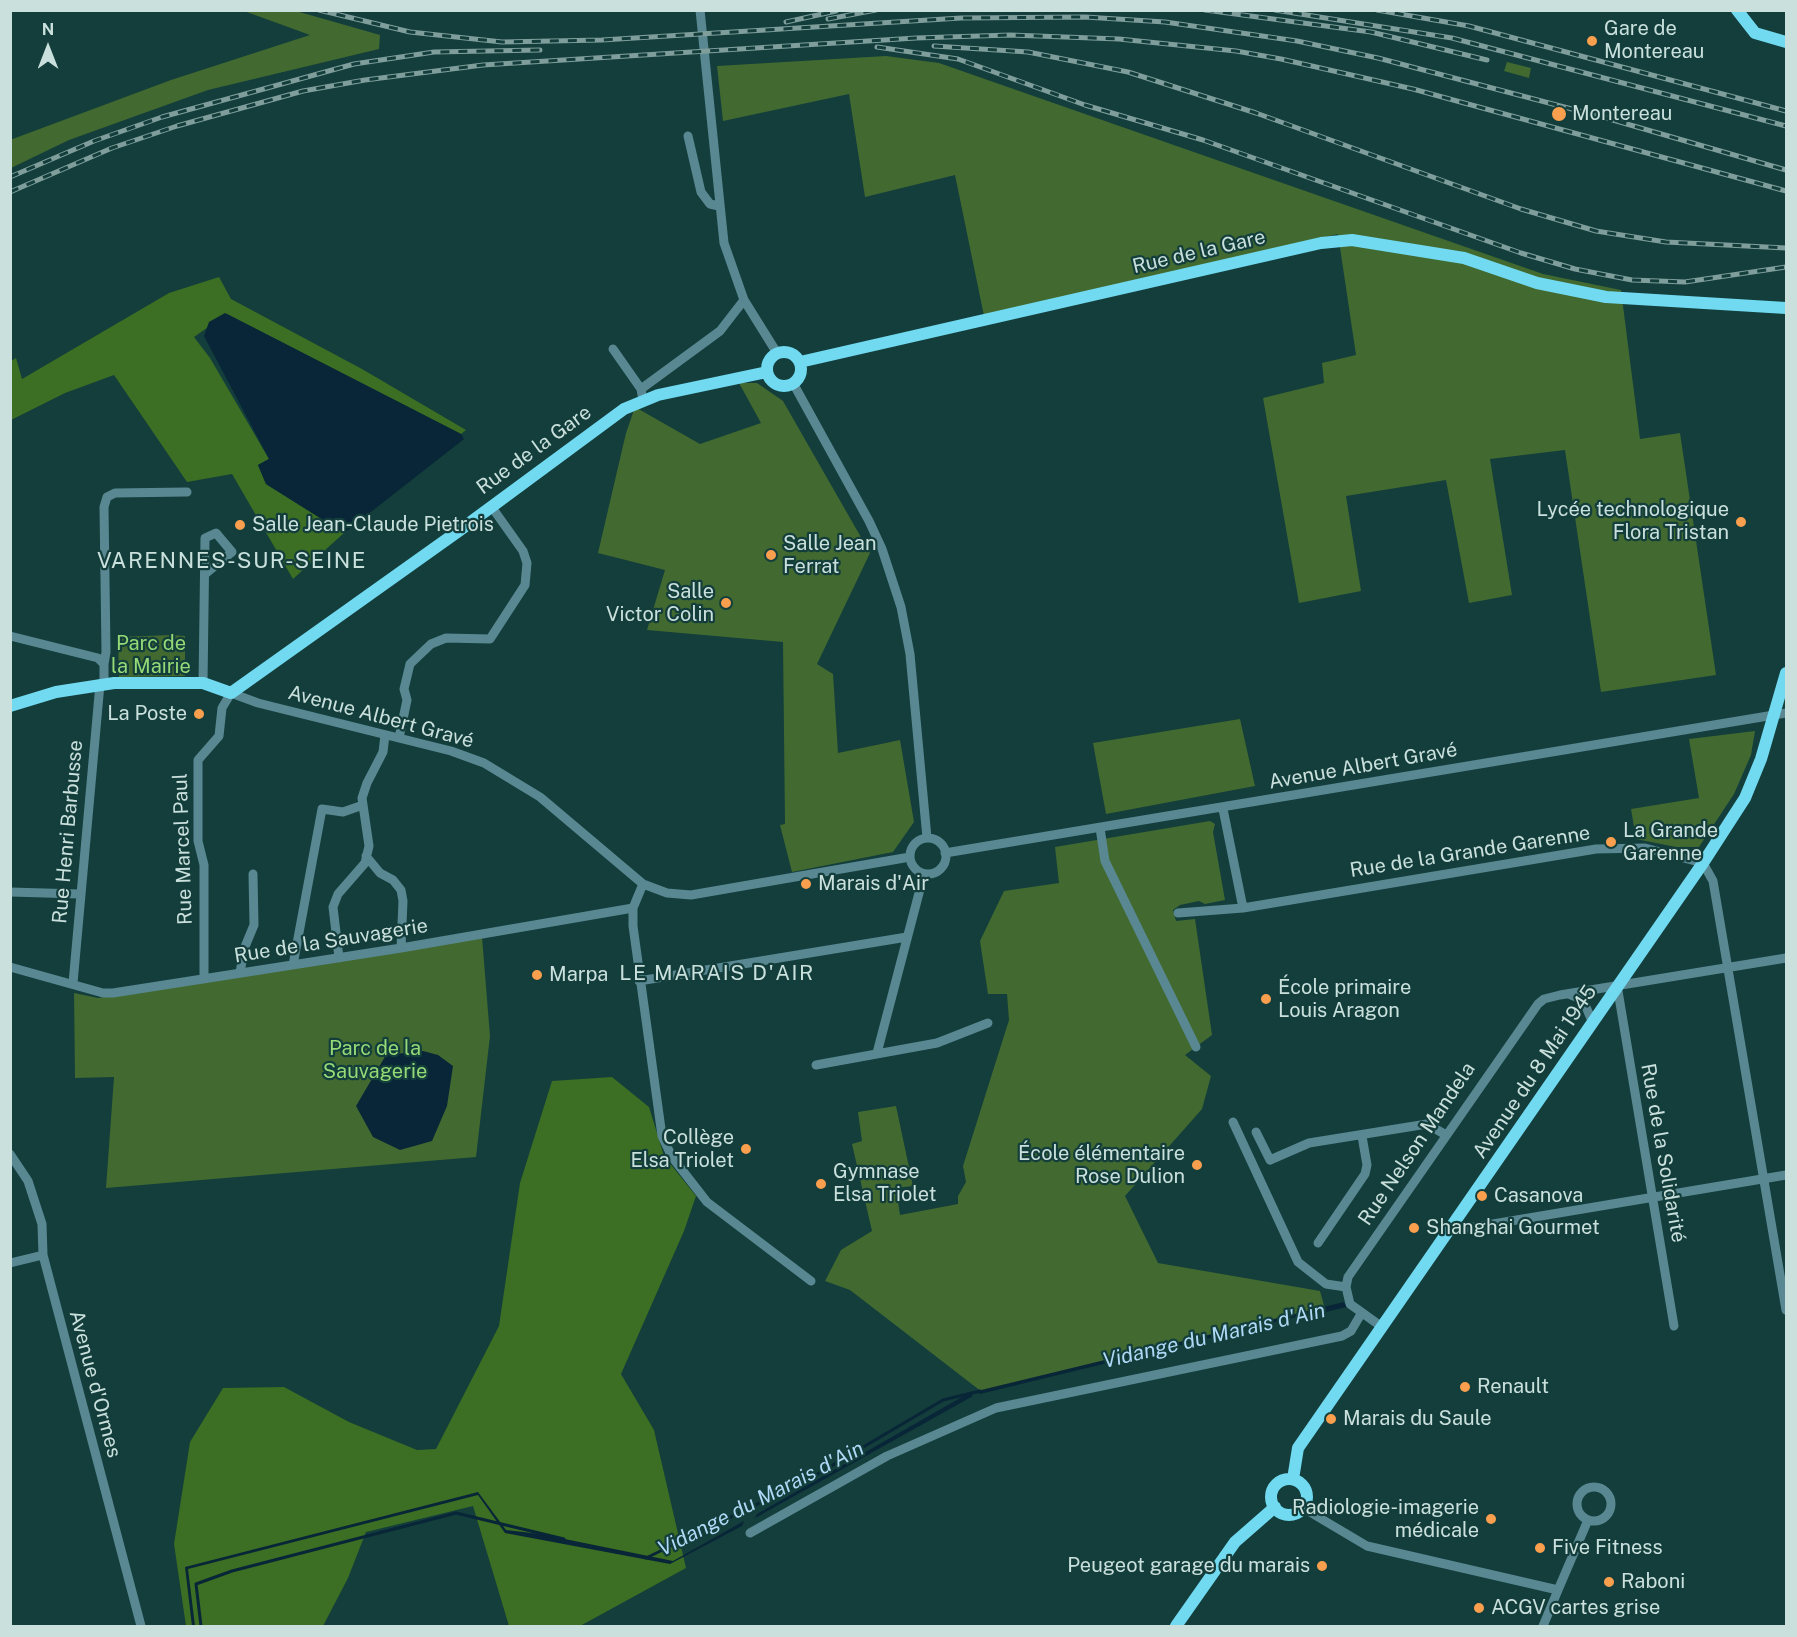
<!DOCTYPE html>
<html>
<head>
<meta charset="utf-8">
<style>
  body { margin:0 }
  #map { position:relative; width:1797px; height:1637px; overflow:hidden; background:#133e3b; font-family:"Public Sans",sans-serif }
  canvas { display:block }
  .frame { position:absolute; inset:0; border:12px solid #cae0dd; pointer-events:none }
  .north { position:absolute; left:18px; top:18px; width:60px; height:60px; -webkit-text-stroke:4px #133e3b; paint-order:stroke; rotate:0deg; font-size:16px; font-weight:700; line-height:24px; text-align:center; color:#cae0dd }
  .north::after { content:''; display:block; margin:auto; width:21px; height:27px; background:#cae0dd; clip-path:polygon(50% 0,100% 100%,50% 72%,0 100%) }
</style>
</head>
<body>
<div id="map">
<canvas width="1797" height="1637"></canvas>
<div class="frame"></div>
<div class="north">N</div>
</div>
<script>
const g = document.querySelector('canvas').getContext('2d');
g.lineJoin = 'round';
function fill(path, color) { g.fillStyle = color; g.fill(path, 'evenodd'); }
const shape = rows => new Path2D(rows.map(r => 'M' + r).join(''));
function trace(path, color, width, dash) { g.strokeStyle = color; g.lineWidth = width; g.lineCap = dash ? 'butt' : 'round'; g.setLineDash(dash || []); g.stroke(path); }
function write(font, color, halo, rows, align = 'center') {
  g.font = font + ' "Public Sans",sans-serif'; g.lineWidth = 4.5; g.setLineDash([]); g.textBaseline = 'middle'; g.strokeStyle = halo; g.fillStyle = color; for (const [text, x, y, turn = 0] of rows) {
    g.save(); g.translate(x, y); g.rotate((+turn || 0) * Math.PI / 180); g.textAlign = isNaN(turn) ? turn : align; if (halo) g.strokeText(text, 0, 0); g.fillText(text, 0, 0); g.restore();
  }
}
fill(shape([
  [244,11,296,11,380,35,379,49,208,90,69,140,11,168,10,140,171,80,310,35],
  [886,56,939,63,1543,274,1621,290,1640,439,1680,433,1716,675,1601,692,1565,450,1490,459,1512,595,1469,603,1446,480,1346,496,1361,591,1299,603,1263,398,1324,383,1322,363,1356,355,1338,234,984,316,955,175,865,197,849,94,723,121,717,66],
  [1507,62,1531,68,1529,78,1504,71],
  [739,383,757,383,783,401,870,553,817,664,833,674,838,753,900,740,914,822,893,852,792,872,780,825,785,824,783,642,647,630,665,570,598,553,626,433,635,407,700,444,761,423],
  [171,635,185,636,185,676,119,677,118,637],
  [1240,719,1255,786,1106,814,1093,743],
  [1755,731,1751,755,1734,794,1699,847,1676,847,1636,839,1631,809,1699,798,1689,739],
  [1210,821,1215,824,1213,832,1225,900,1205,904,1199,901,1180,905,1173,910,1176,921,1195,919,1212,1035,1185,1055,1211,1076,1202,1109,1125,1196,1158,1263,1320,1291,1325,1309,982,1392,850,1290,825,1281,841,1250,872,1231,852,1144,862,1141,858,1112,896,1106,913,1186,896,1188,900,1215,958,1204,958,1196,966,1182,963,1166,1009,1020,1007,994,988,994,980,941,1004,891,1059,883,1055,847],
  [482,937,490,1036,476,1157,106,1188,114,1077,75,1078,74,993,98,998]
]), '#426930');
fill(shape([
  [219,277,231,299,362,369,466,430,461,434,227,314,194,337,210,358,269,459,258,465,266,484,344,533,293,579,232,474,187,482,114,375,65,393,11,420,11,361,16,358,22,379,169,293],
  [612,1077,649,1107,664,1156,696,1196,684,1231,621,1374,654,1430,686,1568,580,1626,509,1626,473,1506,366,1532,348,1578,323,1626,186,1626,174,1544,190,1442,223,1388,284,1387,349,1422,417,1450,436,1449,499,1326,520,1183,552,1081]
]), '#3c6e23');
fill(shape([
  [225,313,461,434,464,439,344,533,266,484,258,465,269,459,204,336,209,322],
  [423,1051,438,1055,453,1066,447,1106,432,1141,400,1150,373,1137,356,1106,386,1055],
  [1344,1302,1345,1305,1169,1348,980,1394,977,1391],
  [969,1393,973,1396,755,1518,757,1514],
  [478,1492,506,1530,540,1534,673,1561,744,1521,742,1526,670,1564,505,1533,478,1495,188,1569,195,1626,192,1626,185,1567]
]), '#082637');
trace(shape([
  [1323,1311,1348,1305],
  [646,1558,809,1479,943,1400,980,1391],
  [201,1626,196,1584,232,1571,456,1513,564,1539]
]), '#082637', 3);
trace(shape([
  [700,10,724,243,744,300,777,353],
  [688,136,701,192,710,204,719,206],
  [613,349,641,389,642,395],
  [793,383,869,521,882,549,901,607,910,654,927,838],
  [641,389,720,331,744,300],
  [10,636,98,658,104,664,104,683],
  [104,664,106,652,104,507,107,497,115,493,187,492],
  [203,683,205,538,216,533,232,552,205,574],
  [399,738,407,700,404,689,410,664,431,644,446,638,490,639,525,585,527,563,523,551,491,506],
  [1223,809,1243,908],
  [1100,828,1105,861,1196,1047],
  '910 856a18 18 0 1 1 36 0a18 18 0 1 1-36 0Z',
  [945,853,1786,713],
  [366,856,380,873,393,880,401,890,403,901,401,948],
  [643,884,633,908,633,926,662,1136,672,1157,707,1202,811,1281],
  [10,892,79,894],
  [1178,913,1243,908,1596,849,1645,848,1703,863,1713,881,1786,1310],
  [339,958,333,907,338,894,365,863,369,846,362,798,367,783,383,752,385,735],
  [293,965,322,809,343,812,363,805],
  [10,967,103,993,113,993,401,948,633,908],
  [240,973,244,949,254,925,253,874],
  [204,979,204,865,198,841,198,760,219,736,222,708,231,693,258,703,451,751,484,763,540,797,643,884,667,893,691,895,910,857],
  [639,981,907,937],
  [73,983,100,684],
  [1617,985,1674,1326],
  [1569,994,1583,1000,1592,1021],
  [877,1053,924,874],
  [816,1065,937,1043,988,1023],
  [1233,1122,1298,1262,1326,1284,1346,1287],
  [1256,1132,1270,1160,1309,1143,1427,1124,1446,1135],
  [10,1154,28,1181,42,1224,43,1255,141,1626],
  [1452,1227,1463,1229,1786,1175],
  [1318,1243,1365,1174,1367,1165,1362,1136],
  [10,1263,43,1255],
  [1382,1327,1350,1304,1346,1287,1348,1277,1538,1004,1544,999,1560,995,1786,958],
  '1577 1504a17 17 0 1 1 34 0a17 17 0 1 1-34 0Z',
  [1303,1508,1367,1546,1558,1590,1588,1520],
  [750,1533,887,1456,996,1408,1342,1336,1351,1331,1361,1314],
  [1543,1626,1558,1590]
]), '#598893', 9);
trace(shape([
  [1737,10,1755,33,1786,42],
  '767 369a17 17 0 1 1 34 0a17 17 0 1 1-34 0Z',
  [800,362,1321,243,1352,240,1464,258,1537,283,1606,297,1786,308],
  [10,706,56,692,114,683,203,683,231,693,460,530,624,409,658,395,767,372],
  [1293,1479,1298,1448,1703,863,1745,798,1761,759,1786,673],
  '1271 1497a18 18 0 1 1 36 0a18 18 0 1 1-36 0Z',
  [1176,1626,1235,1542,1275,1507]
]), '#71d9f0', 12);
const rail = shape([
  [319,10,410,32,502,42,602,40,961,18,1085,17,1165,22,1297,41,1378,58,1606,118,1786,170],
  [1205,10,1371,32,1487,60],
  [1275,10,1452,38,1786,126],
  [1377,10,1469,26,1786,111],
  [828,19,876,10],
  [786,22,836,11],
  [934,46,1028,52,1128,72,1256,113,1521,209,1596,231,1666,242,1786,248],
  [877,47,958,59,1085,105,1203,140,1521,253,1575,269,1632,280,1685,282,1786,267],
  [10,177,94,141,162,117,354,64,434,52,540,50],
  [10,192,112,148,177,126,303,91,365,80,483,65,916,38,1010,35,1119,39,1236,51,1281,59,1413,89,1786,191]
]);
trace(rail, '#7f9e9b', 5);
trace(rail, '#133e3b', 3, [9]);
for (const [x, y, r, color] of [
  [1592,41,6,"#fa9f4e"],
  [1559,114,8,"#fa9f4e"],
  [1741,522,6,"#fa9f4e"],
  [240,525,6,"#fa9f4e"],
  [771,555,6,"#fa9f4e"],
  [726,603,6,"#fa9f4e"],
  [199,714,6,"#fa9f4e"],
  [1611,842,6,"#fa9f4e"],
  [806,884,6,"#fa9f4e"],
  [537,975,6,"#fa9f4e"],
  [1266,999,6,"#fa9f4e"],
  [746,1149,6,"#fa9f4e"],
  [1197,1165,6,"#fa9f4e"],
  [821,1184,6,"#fa9f4e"],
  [1482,1196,6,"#fa9f4e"],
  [1414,1228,6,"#fa9f4e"],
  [1465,1387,6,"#fa9f4e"],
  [1331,1419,6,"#fa9f4e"],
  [1491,1519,6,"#fa9f4e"],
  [1540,1548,6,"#fa9f4e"],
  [1322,1566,6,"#fa9f4e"],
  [1609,1582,6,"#fa9f4e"],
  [1479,1608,6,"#fa9f4e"]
]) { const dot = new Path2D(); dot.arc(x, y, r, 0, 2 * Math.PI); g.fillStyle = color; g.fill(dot); trace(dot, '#133e3b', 2); }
write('20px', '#cae0dd', '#133e3b', [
  ["Gare de",1604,29],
  ["Montereau",1604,52],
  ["Montereau",1572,114],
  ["Lycée technologique",1729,510,"right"],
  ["Flora Tristan",1729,533,"right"],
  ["Salle Jean-Claude Pietrois",252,525],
  ["Salle Jean",783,544],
  ["Ferrat",783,567],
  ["Salle",714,592,"right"],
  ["Victor Colin",714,615,"right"],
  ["La Poste",187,714,"right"],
  ["La Grande",1623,831],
  ["Garenne",1623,854],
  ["Marais d'Air",818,884],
  ["Marpa",549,975],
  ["École primaire",1278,988],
  ["Louis Aragon",1278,1011],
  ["Collège",734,1138,"right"],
  ["Elsa Triolet",734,1161,"right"],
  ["École élémentaire",1185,1154,"right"],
  ["Rose Dulion",1185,1177,"right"],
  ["Gymnase",833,1172],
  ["Elsa Triolet",833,1195],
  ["Casanova",1494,1196],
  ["Shanghai Gourmet",1426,1228],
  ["Renault",1477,1387],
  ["Marais du Saule",1343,1419],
  ["Radiologie-imagerie",1479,1508,"right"],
  ["médicale",1479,1531,"right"],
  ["Five Fitness",1552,1548],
  ["Peugeot garage du marais",1310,1566,"right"],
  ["Raboni",1621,1582],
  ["ACGV cartes grise",1491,1608]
], 'left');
write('20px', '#cae0dd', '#133e3b', [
  ["Rue de la Gare",1199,252,-13],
  ["Rue de la Gare",534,450,-36],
  ["Avenue Albert Gravé",381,717,15],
  ["Avenue Albert Gravé",1363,766,-10],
  ["Rue Henri Barbusse",68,832,-85],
  ["Rue Marcel Paul",183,849,-92],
  ["Rue de la Grande Garenne",1470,852,-9],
  ["Rue de la Sauvagerie",331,941,-9],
  ["Avenue du 8 Mai 1945",1535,1072,-56],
  ["Rue Nelson Mandela",1417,1144,-56],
  ["Rue de la Solidarité",1663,1153,80],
  ["Avenue d'Ormes",95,1384,75]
]);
write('20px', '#95da76', '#133e3b', [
  ["Parc de",151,644],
  ["la Mairie",151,667],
  ["Parc de la",375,1049],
  ["Sauvagerie",375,1072]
]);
g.letterSpacing = '1.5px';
write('21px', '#cae0dd', '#133e3b', [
  ["LE MARAIS D'AIR",717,974]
]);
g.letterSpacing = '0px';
write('italic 21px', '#afd9f6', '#133e3b', [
  ["Vidange du Marais d'Ain",1214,1336,-13],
  ["Vidange du Marais d'Ain",761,1499,-27]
]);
g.letterSpacing = '1.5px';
write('22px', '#cae0dd', '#133e3b', [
  ["VARENNES-SUR-SEINE",232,561]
]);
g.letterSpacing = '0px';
</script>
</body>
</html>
